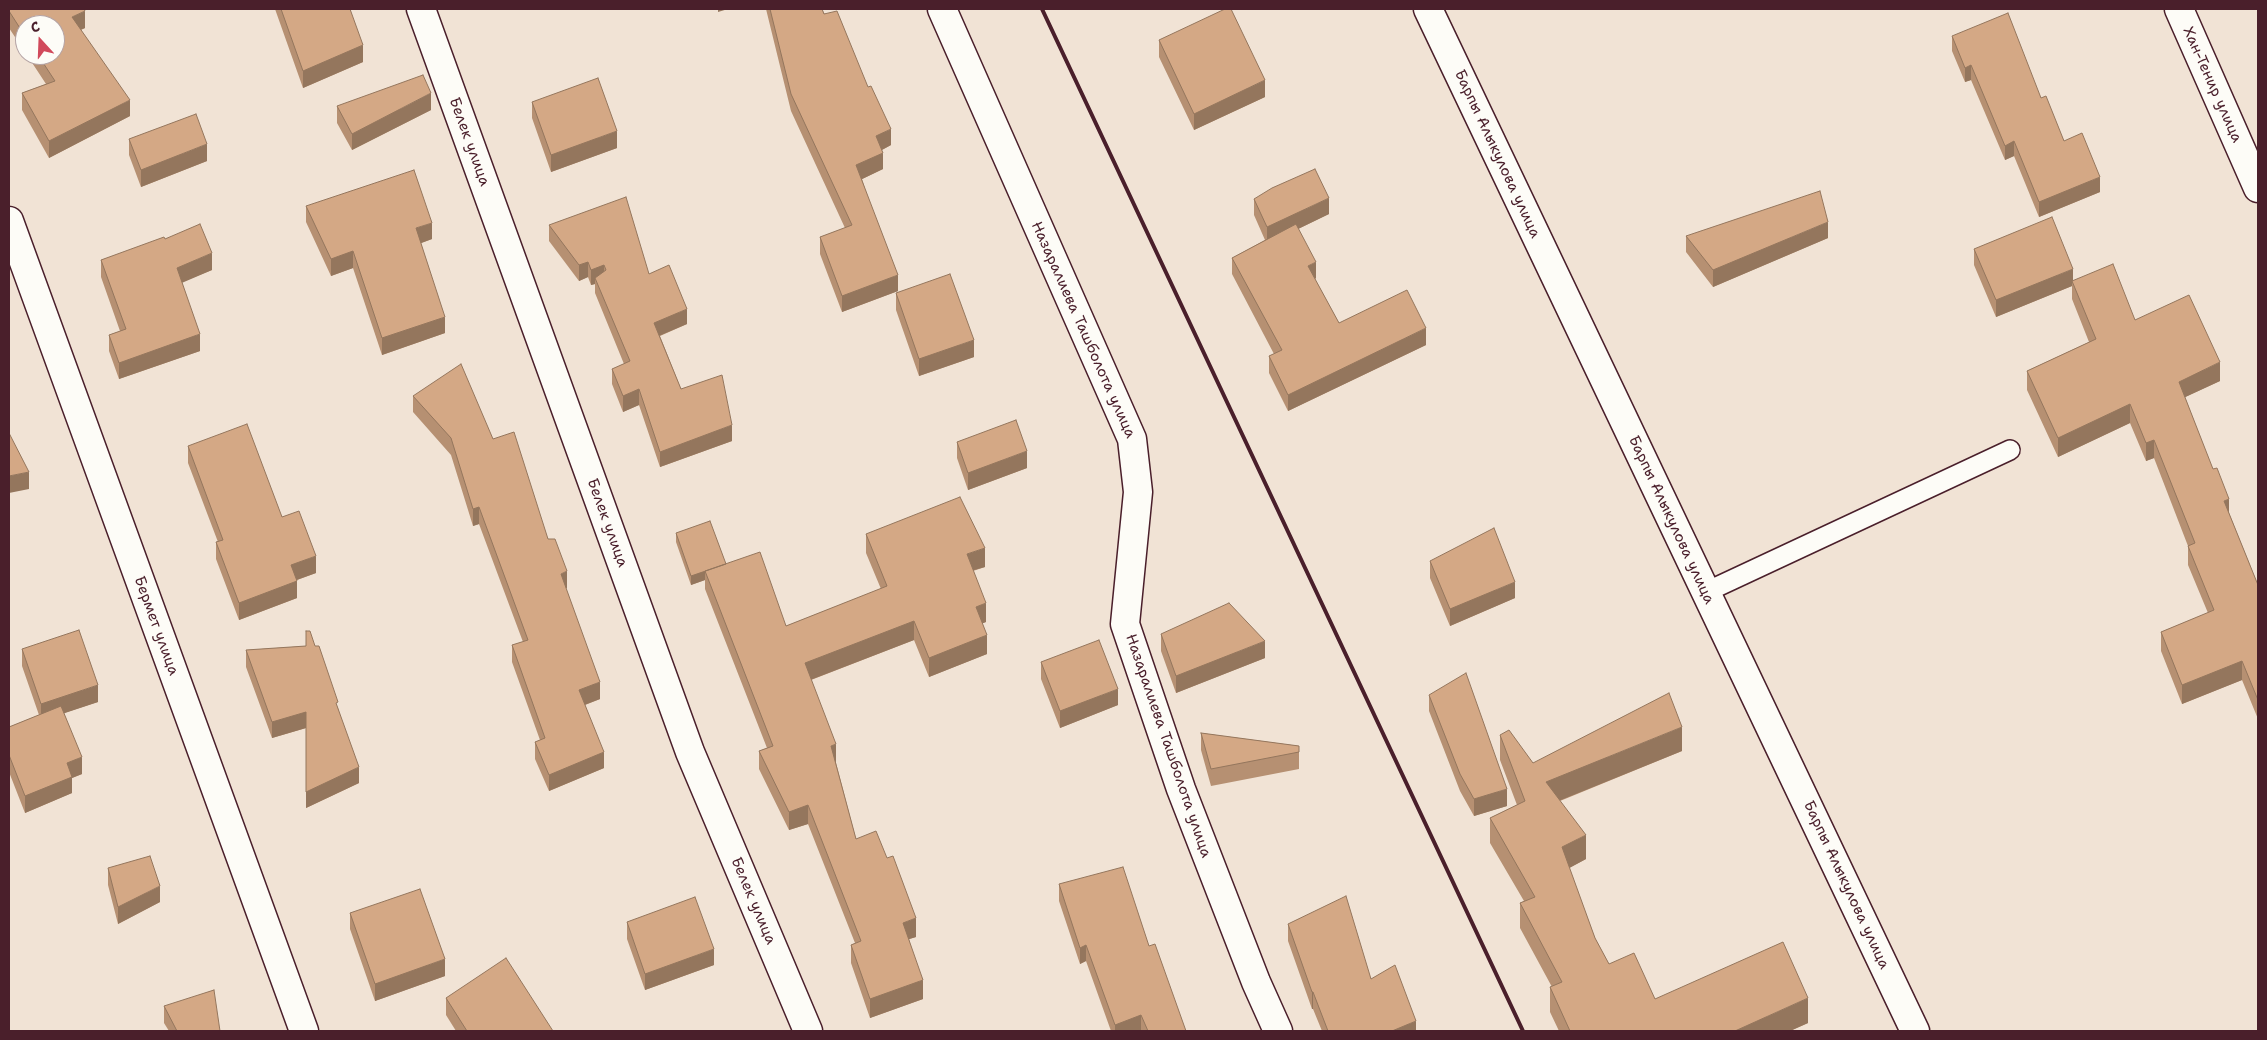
<!DOCTYPE html>
<html>
<head>
<meta charset="utf-8">
<style>
  body { margin:0 }
  #map { position:relative; width:2267px; height:1040px; overflow:hidden; background:#f1e3d5; font-family:"Shantell Sans",sans-serif }
  canvas { display:block }
  .frame { position:absolute; inset:0; border:10px solid #4a1f2b; pointer-events:none }
  .north { position:absolute; left:15px; top:15px; width:50px; height:50px; box-sizing:border-box; background:#fdfcf7; border:1px solid #b5a4a5; border-radius:50%; rotate:340deg; font-size:14px; font-weight:700; line-height:20px; text-align:center; color:#4a1f2b }
  .north::after { content:''; display:block; margin:auto; width:18px; height:22px; background:#d1495b; clip-path:polygon(50% 0,100% 100%,50% 72%,0 100%) }
</style>
</head>
<body>
<div id="map">
<canvas width="2267" height="1040"></canvas>
<div class="frame"></div>
<div class="north">С</div>
</div>
<script>
const g = document.querySelector('canvas').getContext('2d');
g.lineJoin = 'round';
const shape = rows => new Path2D(rows.map(r => 'M' + r).join(''));
function trace(path, color, width, dash) { g.strokeStyle = color; g.lineWidth = width; g.lineCap = dash ? 'butt' : 'round'; g.setLineDash(dash || []); g.stroke(path); }
function fill(path, color) { g.fillStyle = color; g.fill(path, 'evenodd'); }
function write(font, color, halo, rows, align = 'center') {
  g.font = font + ' "Shantell Sans",sans-serif'; g.lineWidth = 4; g.setLineDash([]); g.textBaseline = 'middle'; g.strokeStyle = halo; g.fillStyle = color; for (const [text, x, y, turn = 0] of rows) {
    g.save(); g.translate(x, y); g.rotate((+turn || 0) * Math.PI / 180); g.textAlign = isNaN(turn) ? turn : align; if (halo) g.strokeText(text, 0, 0); g.fillText(text, 0, 0); g.restore();
  }
}
const service = shape([
  [1706,592,2010,450]
]);
const minor = shape([
  [421,9,690,752,808,1031],
  [942,9,1132,439,1138,492,1125,624,1181,789,1256,982,1278,1031],
  [2179,9,2258,188],
  [9,221,304,1031]
]);
const primary = shape([
  [1428,9,1915,1031]
]);
trace(service, '#4a1f2b', 22);
trace(minor, '#4a1f2b', 31);
trace(primary, '#4a1f2b', 31);
trace(service, '#fdfcf7', 19);
trace(minor, '#fdfcf7', 28);
trace(primary, '#fdfcf7', 28);
trace(shape([
  [1042,9,1523,1031]
]), '#4a1f2b', 4);
fill(shape([
  [9,9,85,28,81,30,130,116,49,158,22,110,22,93,46,84,27,55,55,55,25,25,25,52,9,28],
  [275,9,350,9,363,62,303,88],
  [766,9,822,9,891,145,882,150,883,169,862,179,898,291,842,312,820,254,820,237,845,228,791,111],
  [1952,36,2041,98,2064,141,2100,192,2039,217,2014,156,2005,160,1971,80,1965,82,1952,51],
  [1159,40,1265,97,1194,130,1159,57],
  [532,102,617,148,551,172,532,118],
  [337,106,431,110,352,150,337,123],
  [129,139,207,161,141,187,129,155],
  [1254,199,1329,214,1298,229,1316,278,1315,279,1339,323,1426,345,1288,411,1269,373,1269,356,1274,354,1232,274,1232,258,1265,240,1254,215],
  [306,206,432,239,421,243,445,333,382,355,353,268,331,276,306,222],
  [549,225,649,274,687,324,660,336,681,389,732,441,660,467,639,405,623,412,612,384,612,369,624,364,595,293,595,284,591,285,588,277,579,281,549,241],
  [1686,236,1828,238,1713,287,1686,252],
  [165,239,212,270,182,282,200,351,119,379,109,351,109,335,120,331,101,277,101,260],
  [1974,249,2073,280,2135,320,2220,381,2185,397,2229,513,2258,585,2258,719,2242,680,2182,704,2161,651,2161,632,2208,613,2188,565,2188,546,2154,458,2146,461,2130,423,2058,457,2027,390,2027,371,2089,342,2072,299,2072,286,1996,317,1974,265],
  [896,293,974,357,919,376,896,310],
  [413,396,493,439,548,539,567,588,566,588,600,699,585,705,604,768,549,791,535,759,535,742,540,740,512,662,512,645,523,642,479,524,473,526,451,455,413,412],
  [957,442,1027,468,968,490,957,458],
  [188,446,282,517,316,573,297,580,297,598,239,620,216,559,216,542,218,542,188,463],
  [676,533,726,564,786,626,881,589,866,553,866,534,985,567,973,571,986,622,982,623,987,654,929,677,914,640,811,680,836,762,836,763,856,839,916,937,909,939,923,999,870,1018,851,963,851,945,855,943,808,824,789,830,759,769,759,751,767,748,705,589,705,580,691,585,676,542],
  [1430,561,1515,598,1450,626,1430,578],
  [1161,634,1265,658,1176,693,1161,651],
  [306,646,338,708,359,783,306,808,306,728,272,738,246,667,246,650],
  [22,649,98,702,64,713,82,774,72,778,72,793,25,813,9,772,9,727,39,715,22,666],
  [1041,662,1118,705,1060,728,1041,679],
  [1429,695,1507,806,1474,816,1460,791,1429,711],
  [1201,733,1299,746,1299,769,1211,786,1201,750],
  [1500,735,1533,763,1682,751,1560,801,1586,859,1569,868,1595,938,1609,964,1655,999,1808,1023,1790,1031,1559,1031,1550,1012,1550,987,1552,987,1520,928,1520,903,1524,901,1490,843,1490,818,1517,805,1500,760],
  [108,868,160,902,118,924,108,885],
  [1059,884,1149,946,1186,1031,1111,1031,1086,961,1080,964,1059,901],
  [350,913,445,976,375,1001,350,929],
  [627,922,714,965,645,990,627,939],
  [1288,924,1371,979,1416,1031,1322,1031,1313,1009,1312,1009,1288,941],
  [446,998,553,1031,456,1031,446,1015],
  [164,1006,220,1031,169,1031,164,1023]
]), '#b69072');
fill(shape([
  [718,9,728,9,718,12],
  [85,11,85,28,72,33,72,17],
  [363,45,363,62,303,88,303,71],
  [1971,65,1971,80,1965,82,1965,68],
  [1265,80,1265,97,1194,130,1194,114],
  [431,93,431,110,352,150,352,134],
  [130,100,130,116,49,158,49,141],
  [891,129,891,145,876,153,876,136],
  [617,131,617,148,551,172,551,155],
  [2014,141,2014,156,2005,160,2005,146],
  [207,144,207,161,141,187,141,170],
  [883,153,883,169,856,182,856,165],
  [2100,177,2100,192,2039,217,2039,202],
  [1329,198,1329,214,1267,244,1267,227],
  [1828,222,1828,238,1713,287,1713,270],
  [432,223,432,239,416,245,416,228],
  [353,251,353,268,331,276,331,259],
  [212,253,212,270,177,285,177,268],
  [588,262,588,277,579,281,579,265],
  [1316,262,1316,278,1308,283,1308,266],
  [604,265,604,281,595,278,595,284,591,285,591,270],
  [2073,269,2073,283,2072,281,2072,286,1996,317,1996,300],
  [898,275,898,291,842,312,842,296],
  [687,309,687,324,654,338,654,323],
  [445,317,445,333,382,355,382,338],
  [1426,328,1426,345,1288,411,1288,395],
  [200,334,200,351,119,379,119,363],
  [974,340,974,357,919,376,919,359],
  [2220,362,2220,381,2179,400,2179,382],
  [639,389,639,405,623,412,623,396],
  [2130,404,2130,423,2058,457,2058,438],
  [732,425,732,441,660,467,660,452],
  [2154,440,2154,458,2146,461,2146,443],
  [1027,451,1027,468,968,490,968,473],
  [29,472,29,489,9,493,9,476],
  [2229,499,2229,518,2224,501],
  [479,507,479,524,473,526,473,509],
  [985,548,985,567,967,572,967,554],
  [316,556,316,573,291,582,291,565],
  [567,571,567,588,561,590,561,574],
  [705,571,705,580,691,585,691,576],
  [297,581,297,598,239,620,239,603],
  [1515,582,1515,598,1450,626,1450,609],
  [986,603,986,622,976,626,976,607],
  [914,621,914,640,805,682,805,663],
  [987,635,987,654,929,677,929,658],
  [1265,641,1265,658,1176,693,1176,676],
  [2242,661,2242,680,2182,704,2182,685],
  [600,682,600,699,579,707,579,690],
  [98,685,98,702,41,721,41,704],
  [1118,689,1118,705,1060,728,1060,711],
  [306,712,306,728,272,738,272,722],
  [1682,727,1682,751,1546,806,1546,782],
  [836,744,836,762,831,764,831,746],
  [604,752,604,768,549,791,549,775],
  [82,757,82,774,72,778,72,793,25,813,25,796,67,763],
  [359,767,359,783,306,808,306,792],
  [1507,789,1507,806,1474,816,1474,799],
  [808,805,808,824,789,830,789,812],
  [1586,835,1586,859,1562,872,1562,847],
  [160,886,160,902,118,924,118,907],
  [916,918,916,937,903,941,903,923],
  [1086,945,1086,961,1080,964,1080,948],
  [714,949,714,965,645,990,645,974],
  [445,959,445,976,375,1001,375,984],
  [923,980,923,999,870,1018,870,999],
  [1312,992,1313,992,1313,1009,1312,1009],
  [1808,998,1808,1023,1790,1031,1735,1031],
  [1141,1015,1141,1031,1115,1031,1115,1025],
  [1416,1021,1416,1031,1392,1031]
]), '#94765d');
const building = shape([
  [9,9,84,9,85,11,72,17,130,100,49,141,22,93,55,81,38,55,55,55,55,25,25,25,25,36,9,11,9,9],
  [281,9,350,9,363,45,303,71,281,9],
  [770,9,822,9,824,14,837,11,868,87,871,86,891,129,876,136,883,153,856,165,898,275,842,296,820,237,852,225,791,94,770,9],
  [1225,9,1231,9,1265,80,1194,114,1159,40,1225,9],
  [2008,13,2041,98,2046,96,2064,141,2082,133,2100,177,2039,202,2014,141,2005,146,1971,65,1965,68,1952,36,2008,13],
  [423,75,431,93,352,134,337,106,423,75],
  [598,78,617,131,551,155,532,102,598,78],
  [196,114,207,144,141,170,129,139,196,114],
  [1315,169,1329,198,1267,227,1254,199,1272,188,1315,169],
  [414,170,432,223,416,228,445,317,382,338,353,251,331,259,306,206,414,170],
  [1820,191,1828,222,1713,270,1686,236,1820,191],
  [626,197,649,274,669,265,687,309,654,323,681,389,722,375,732,425,660,452,639,389,623,396,612,369,630,361,595,278,606,270,604,265,591,270,588,262,579,265,549,225,626,197],
  [2052,217,2073,269,1996,300,1974,249,2052,217],
  [200,224,212,253,177,268,200,334,119,363,109,335,126,329,101,260,164,237,165,239,200,224],
  [1296,224,1316,262,1308,266,1339,323,1407,290,1426,328,1288,395,1269,356,1282,350,1232,258,1296,224],
  [2113,264,2135,320,2189,295,2220,362,2179,382,2213,469,2217,468,2229,499,2224,501,2258,585,2258,700,2242,661,2182,685,2161,632,2214,610,2188,546,2195,543,2154,440,2146,443,2130,404,2058,438,2027,371,2096,339,2072,281,2113,264],
  [950,274,974,340,919,359,896,293,950,274],
  [461,364,493,439,514,432,548,539,555,539,567,571,561,574,600,682,579,690,604,752,549,775,535,742,545,738,512,645,528,640,479,507,473,509,451,438,413,396,461,364],
  [1016,420,1027,451,968,473,957,442,1016,420],
  [247,424,282,517,299,511,316,556,291,565,297,581,239,603,216,542,223,540,188,446,247,424],
  [9,433,29,472,9,476,9,433],
  [960,497,985,548,967,554,986,603,976,607,987,635,929,658,914,621,805,663,836,744,831,746,856,839,876,831,887,858,893,856,916,918,903,923,923,980,870,999,851,945,861,941,808,805,789,812,759,751,773,746,705,571,760,552,786,626,887,586,866,534,960,497],
  [710,521,726,564,691,576,676,533,710,521],
  [1494,528,1515,582,1450,609,1430,561,1494,528],
  [1229,603,1265,641,1176,676,1161,634,1229,603],
  [79,630,98,685,41,704,22,649,79,630],
  [306,631,310,631,315,646,319,646,338,702,336,703,359,767,306,792,306,712,272,722,246,650,306,646,306,631],
  [1099,640,1118,689,1060,711,1041,662,1099,640],
  [1466,673,1507,789,1474,799,1460,774,1429,695,1466,673],
  [1669,693,1682,727,1546,782,1586,835,1562,847,1595,938,1609,964,1634,953,1655,999,1783,942,1808,998,1735,1031,1570,1031,1550,987,1562,982,1520,903,1535,897,1490,818,1525,801,1500,735,1509,730,1533,763,1669,693],
  [61,706,82,757,67,763,72,777,25,796,9,755,9,727,61,706],
  [1201,733,1299,746,1299,752,1211,769,1201,733],
  [150,856,160,886,118,907,108,868,150,856],
  [1123,867,1149,946,1155,944,1186,1031,1148,1031,1141,1015,1115,1025,1086,945,1080,948,1059,884,1123,867],
  [420,889,445,959,375,984,350,913,420,889],
  [1346,896,1371,979,1395,965,1416,1021,1392,1031,1328,1031,1313,992,1312,992,1288,924,1346,896],
  [695,897,714,949,645,974,627,922,695,897],
  [506,958,553,1031,467,1031,446,998,506,958],
  [214,990,220,1031,177,1031,164,1006,214,990]
]);
fill(building, '#d4a885');
trace(building, '#94765d', 1);
write('15px', '#4a1f2b', '#fdfcf7', [
  ["Хан-Тенир улица",2212,85,66],
  ["Белек улица",469,142,70],
  ["Барпы Алыкулова улица",1497,154,65],
  ["Назаралиева Ташболота улица",1083,330,66],
  ["Барпы Алыкулова улица",1671,520,65],
  ["Белек улица",607,523,70],
  ["Бермет улица",156,626,70],
  ["Назаралиева Ташболота улица",1168,746,71],
  ["Барпы Алыкулова улица",1846,885,65],
  ["Белек улица",753,901,67]
]);
</script>
</body>
</html>
